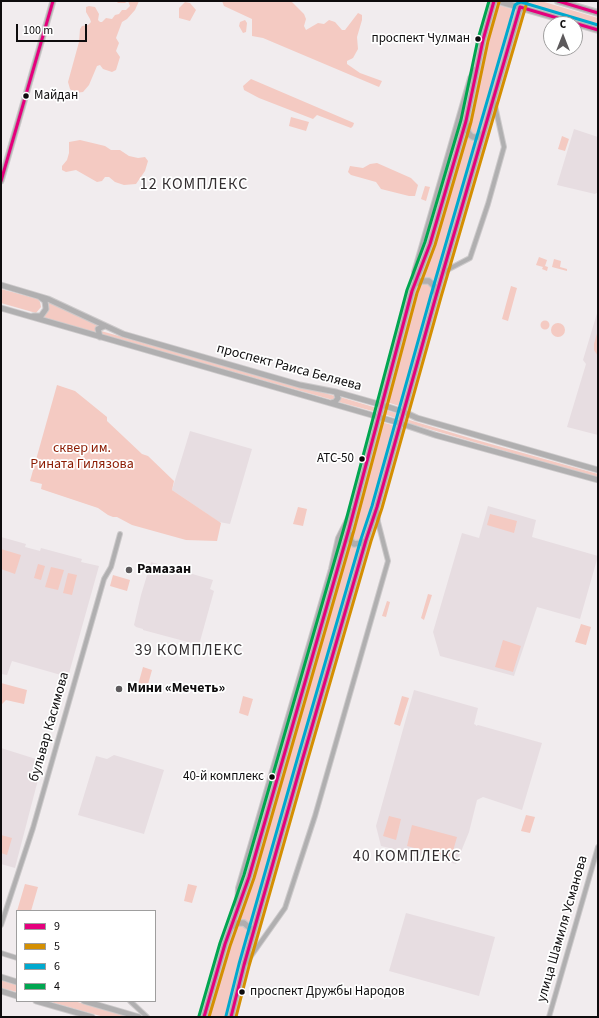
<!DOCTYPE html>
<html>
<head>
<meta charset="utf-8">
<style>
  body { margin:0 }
  #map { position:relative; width:599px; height:1018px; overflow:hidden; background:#f1ecee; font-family:"Source Sans 3",sans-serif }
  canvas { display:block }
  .frame { position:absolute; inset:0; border:2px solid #0e0c0d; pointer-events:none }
  .legend { position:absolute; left:16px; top:910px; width:140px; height:92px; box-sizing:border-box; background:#fff; border:1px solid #9f9e9e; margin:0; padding:5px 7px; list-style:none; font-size:12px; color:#0e0c0d }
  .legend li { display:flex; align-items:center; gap:8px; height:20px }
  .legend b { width:20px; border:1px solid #9f9e9e }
  .north { position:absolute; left:543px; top:16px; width:40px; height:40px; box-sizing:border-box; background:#fff; border:1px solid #9f9e9e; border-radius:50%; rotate:0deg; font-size:11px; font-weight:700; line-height:16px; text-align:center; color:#0e0c0d }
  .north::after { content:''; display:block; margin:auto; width:14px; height:18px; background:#5d5a5c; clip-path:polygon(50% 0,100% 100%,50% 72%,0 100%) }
  .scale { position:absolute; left:16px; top:24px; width:71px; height:18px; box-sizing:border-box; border:2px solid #0e0c0d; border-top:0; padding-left:5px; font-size:12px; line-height:14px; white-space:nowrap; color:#0e0c0d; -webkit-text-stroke:3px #fff; paint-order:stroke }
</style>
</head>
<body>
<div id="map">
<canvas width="599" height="1018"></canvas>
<div class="frame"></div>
<ul class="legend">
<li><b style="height:5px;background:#e5007d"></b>9</li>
<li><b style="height:5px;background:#d48f02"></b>5</li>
<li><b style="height:5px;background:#00a9ce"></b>6</li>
<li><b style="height:5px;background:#00a651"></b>4</li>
</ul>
<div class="north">С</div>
<div class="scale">100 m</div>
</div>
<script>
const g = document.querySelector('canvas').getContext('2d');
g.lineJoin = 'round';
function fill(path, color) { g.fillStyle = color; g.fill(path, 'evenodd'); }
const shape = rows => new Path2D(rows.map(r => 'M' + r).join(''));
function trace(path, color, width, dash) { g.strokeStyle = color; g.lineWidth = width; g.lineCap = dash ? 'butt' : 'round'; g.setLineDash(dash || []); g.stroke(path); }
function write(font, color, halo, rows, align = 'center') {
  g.font = font + ' "Source Sans 3",sans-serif'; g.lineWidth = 3.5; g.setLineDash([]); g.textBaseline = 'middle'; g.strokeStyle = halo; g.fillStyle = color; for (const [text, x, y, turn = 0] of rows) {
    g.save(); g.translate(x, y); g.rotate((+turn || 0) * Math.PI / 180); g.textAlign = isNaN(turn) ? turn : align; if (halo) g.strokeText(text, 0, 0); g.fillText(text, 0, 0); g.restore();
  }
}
fill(shape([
  [574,129,598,137,598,192,595,194,557,185],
  [598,310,598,435,567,427,586,364,583,360],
  [190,431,252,449,230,524,219,522,172,490],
  [488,506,536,520,532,537,598,556,580,619,537,607,514,676,440,656,433,632,462,533,479,538],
  [1,537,26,544,25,547,40,551,41,548,82,559,81,562,99,566,68,677,12,661,7,675,1,674],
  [151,562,213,580,210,589,214,591,199,645,143,630,143,629,136,627,134,625,141,595],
  [414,690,478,708,474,724,476,725,476,726,478,725,542,743,522,810,483,797,477,800,469,832,456,864,381,846,376,826],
  [1,748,36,759,38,763,36,769,40,772,15,868,1,864],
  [114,755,164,770,144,834,78,815,96,756,107,759],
  [406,913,495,937,479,996,389,971]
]), '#e7dde1');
fill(shape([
  [116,1,139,1,135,10,127,19,122,22,116,38,119,43,116,51,120,57,116,70,112,72,103,69,100,65,97,66,89,85,83,92,74,93,70,89,68,82,79,42,80,29,82,26,88,25,91,22,90,19,86,12,86,7,89,6,95,7,99,14,98,20,100,22,102,22,106,18,112,19,115,15,119,14,122,10,126,10,130,6,128,1,125,3,118,3],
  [222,1,291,1,304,14,306,19,304,26,306,30,318,23,324,24,329,20,335,22,342,30,345,30,358,13,362,15,362,20,357,37,358,49,353,58,347,61,347,64,360,73,382,81,379,87,263,38,252,36,252,19,224,6],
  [526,1,541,1,598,18,598,28,525,5],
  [185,2,190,3,196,10,190,21,179,18,179,8],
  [498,5,515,10,482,129,480,132,474,134,470,129,469,126,484,55],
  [245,20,247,23,246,32,243,33,239,26,240,22],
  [251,79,354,123,353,126,351,128,317,115,313,119,259,98,244,90,243,86],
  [291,117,309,122,306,131,289,126],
  [465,134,470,139,475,140,479,139,437,284,433,279,425,277,421,278,439,224],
  [562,136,569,139,565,151,558,149],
  [80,140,105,146,111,150,120,150,129,156,138,158,145,157,148,161,145,171,136,184,124,185,115,182,109,177,105,177,102,181,97,182,76,170,66,172,62,170,62,166,67,160,69,153,69,142],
  [377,163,411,178,418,185,415,196,409,196,381,189,376,182,351,175,348,172,350,166,363,168,370,164],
  [425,186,430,187,426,201,421,199],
  [539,257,547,260,545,266,548,267,547,271,542,269,543,267,536,265],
  [554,259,561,261,560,267,567,269,567,271,552,267],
  [421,284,429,285,431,287,432,294,417,342,414,361,402,407,387,402,410,310,417,290],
  [511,286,517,288,508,321,502,319],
  [1,289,38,299,40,302,41,307,36,313,1,303],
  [47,301,99,326,96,329,96,333,42,317,48,309],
  '540.5 325a4.5 4.5 0 1 1 9 0a4.5 4.5 0 1 1-9 0Z',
  '551 330a7 7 0 1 1 14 0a7 7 0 1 1-14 0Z',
  [598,330,598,356,594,350,594,344],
  [101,331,335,396,336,399,333,400,101,335],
  [57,385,75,391,107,417,107,421,142,454,148,456,174,481,172,490,221,523,217,541,186,540,132,525,117,517,113,517,108,515,98,508,41,489,42,484,30,481],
  [340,397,377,408,376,412,339,402],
  [385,410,400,414,398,419,384,414],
  [406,419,473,439,598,474,598,478,405,422],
  [381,422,396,426,364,538,360,541,357,542,352,538,352,535],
  [298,507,307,509,303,526,293,524],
  [490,514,517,521,514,533,487,525],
  [347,543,352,547,362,546,253,927,247,921,237,920,253,873],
  [1,549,21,555,15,574,1,569],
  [38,564,45,566,41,580,34,578],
  [51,567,64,570,58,590,45,587],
  [68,573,77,575,72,595,63,593],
  [113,575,130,580,127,591,110,586],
  [428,594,432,595,424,620,421,618],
  [387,601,390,602,386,617,382,616],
  [581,624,591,627,586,645,575,642],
  [503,640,521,646,513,672,495,667],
  [143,667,152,670,147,688,138,685],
  [1,683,27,690,24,704,6,700,1,705],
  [243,696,253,699,248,716,239,713],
  [402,696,409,698,400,726,394,724],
  [526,815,535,817,530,833,521,831],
  [389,816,401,819,396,840,383,836],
  [412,825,457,837,451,858,407,846],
  [1,835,12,838,7,855,1,853],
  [25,884,38,887,31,911,17,911],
  [188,884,197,886,192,903,184,901],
  [241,926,246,928,248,934,227,1017,208,1017,233,930,236,927],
  [1,980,17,985,17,992,1,988],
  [47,1001,74,1001,131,1017,104,1017]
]), '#f4cac2');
const minor = shape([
  [443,274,449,269,470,258,488,204,504,147,494,101],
  [415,281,414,272,470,78,475,69],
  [237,906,238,888,331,569,338,538,352,510],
  [1,925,33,828,104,579,111,567,120,534],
  [1,953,17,958],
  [246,963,285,908,315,816,388,561,378,522,377,511],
  [130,1001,147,1017],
  [549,1017,598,847]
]);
const tertiary = shape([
  [1,181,53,1],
  [1,285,48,299,123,334,300,385,336,392,382,405,404,412,417,418,598,470],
  [1,308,396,422,435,435,598,480],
  [33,316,41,316,46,309,45,301,40,297],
  [100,337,98,329,100,328,105,326],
  [331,403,335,402,338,398,336,392],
  [1,977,17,982],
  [1,991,17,996],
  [36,1001,92,1017],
  [84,1001,139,1017]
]);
const secondary = shape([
  [498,1,598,30],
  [558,1,598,13],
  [466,123,468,132,470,135,473,137,478,137,483,133],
  [415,284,421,281,429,281,435,287,436,294],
  [349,533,351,541,354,544,362,543,366,540],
  [232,927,235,923,244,923,251,929,252,935],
  [204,1017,225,944,249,877,349,529,412,291,430,244,466,121,483,40,494,1],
  [231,1017,244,965,302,761,366,540,377,507,436,296,522,1]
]);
trace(minor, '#ccc9ca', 6);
trace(tertiary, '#ccc9ca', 7);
trace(secondary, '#ccc9ca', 8);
trace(minor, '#b0afb0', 4);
trace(tertiary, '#b0afb0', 5);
trace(secondary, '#b0aeaf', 5.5);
trace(shape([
  [558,1,598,13],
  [1,181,53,1],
  [204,1017,225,944,249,877,349,529,412,291,430,244,466,121,483,40,494,1],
  [231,1017,244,965,302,761,366,540,377,507,436,296,520,7,598,30]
]), '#e5007d', 3);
trace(shape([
  [209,1017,230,946,254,878,354,530,417,293,435,245,471,122,488,41,499,2],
  [236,1017,249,966,307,762,371,541,382,508,441,297,527,2]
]), '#d48f02', 3);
trace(shape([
  [226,1016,239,964,297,760,361,539,372,506,431,295,515,5,518,3,521,2,598,25]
]), '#00a9ce', 3);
trace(shape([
  [199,1016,220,943,244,875,344,528,407,290,425,242,461,120,478,39,489,1]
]), '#00a651', 3);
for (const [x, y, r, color] of [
  [478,39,3.5,"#0e0c0d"],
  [26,96,3.5,"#0e0c0d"],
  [362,459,3.5,"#0e0c0d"],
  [129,570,4,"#5d5a5c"],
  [119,689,4,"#5d5a5c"],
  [272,777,3.5,"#0e0c0d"],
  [242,992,3.5,"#0e0c0d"]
]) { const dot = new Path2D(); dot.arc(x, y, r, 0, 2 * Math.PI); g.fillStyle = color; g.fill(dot); trace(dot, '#fff', 1.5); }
write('13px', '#0e0c0d', '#fff', [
  ["проспект Чулман",470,39],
  ["Майдан",34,96,"left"],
  ["АТС-50",354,459],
  ["40-й комплекс",264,777],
  ["проспект Дружбы Народов",250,992,"left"]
], 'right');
write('14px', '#0e0c0d', '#fff', [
  ["проспект Раиса Беляева",289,368,15],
  ["бульвар Касимова",50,727,-74],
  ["улица Шамиля Усманова",563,929,-74]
]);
write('14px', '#8c1b02', '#fff', [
  ["сквер им.",82,449],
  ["Рината Гилязова",82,465]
]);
write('bold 14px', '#0e0c0d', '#fff', [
  ["Рамазан",137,570],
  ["Мини «Мечеть»",127,689]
], 'left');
g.letterSpacing = '1px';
write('16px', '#332e30', '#fff', [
  ["12 КОМПЛЕКС",194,185],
  ["39 КОМПЛЕКС",189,651],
  ["40 КОМПЛЕКС",407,857]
]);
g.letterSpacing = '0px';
</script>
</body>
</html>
